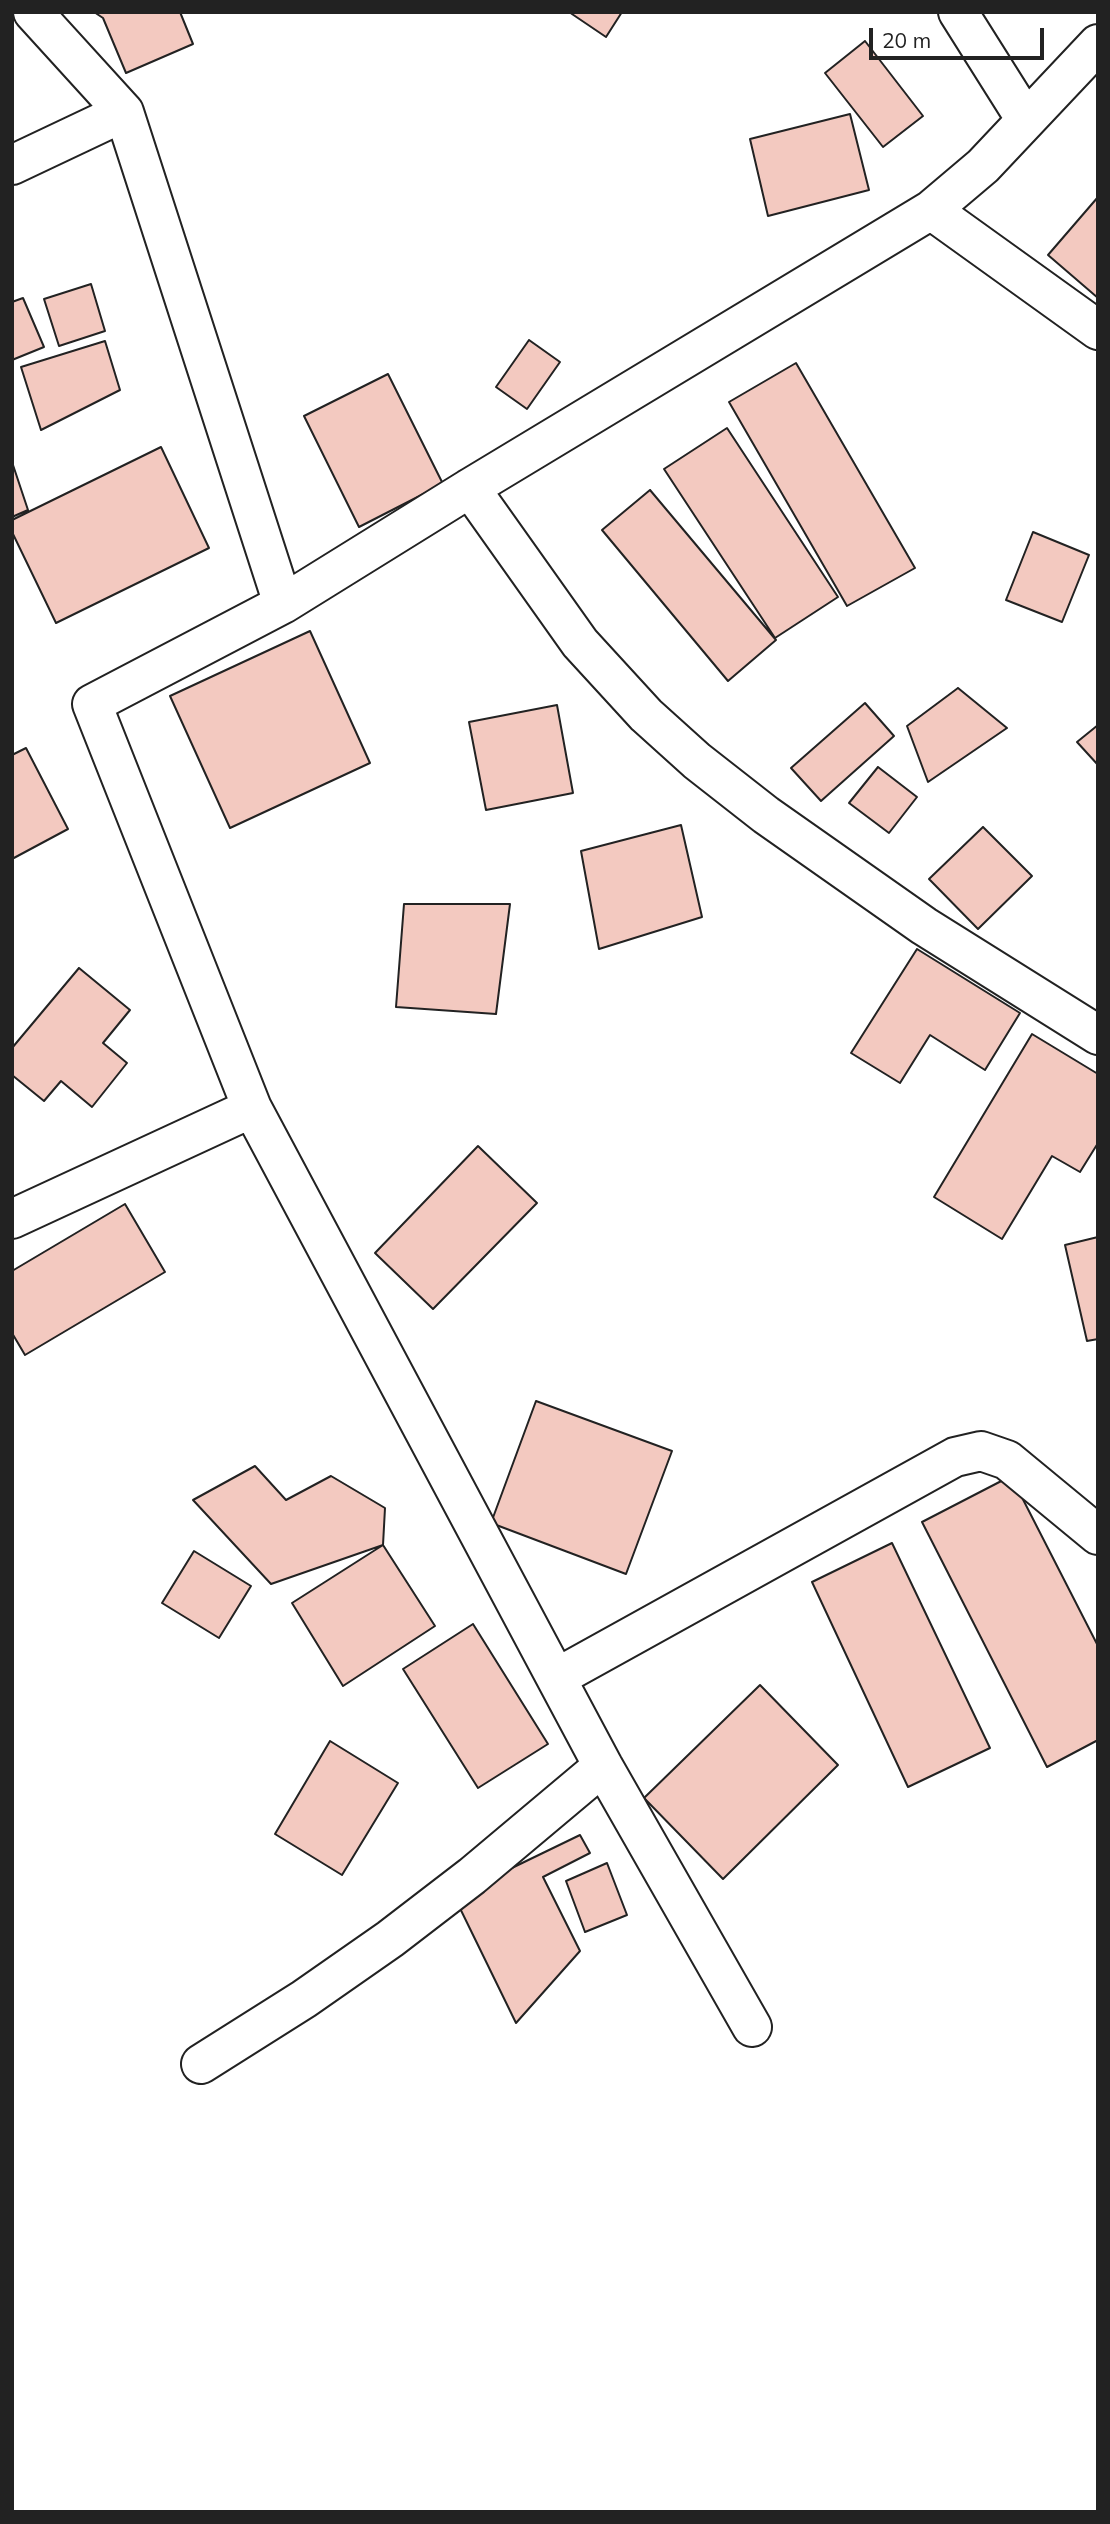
<!DOCTYPE html>
<html>
<head>
<meta charset="utf-8">
<style>
  body { margin:0 }
  #map { position:relative; width:1110px; height:2524px; overflow:hidden; background:#fff; font-family:Mulish,sans-serif }
  canvas { display:block }
  .frame { position:absolute; inset:0; border:14px solid #222; pointer-events:none }
  .scale { position:absolute; left:869px; top:28px; width:175px; height:32px; box-sizing:border-box; border:4px solid #222; border-top:0; padding-left:9px; font-size:21px; line-height:24px; white-space:nowrap; color:#222; -webkit-text-stroke:5px #fff; paint-order:stroke }
</style>
</head>
<body>
<div id="map">
<canvas width="1110" height="2524"></canvas>
<div class="frame"></div>
<div class="scale">20 m</div>
</div>
<script>
const g = document.querySelector('canvas').getContext('2d');
g.lineJoin = 'round';
function fill(path, color) { g.fillStyle = color; g.fill(path, 'evenodd'); }
const shape = rows => new Path2D(rows.map(r => 'M' + r).join(''));
function trace(path, color, width, dash) { g.strokeStyle = color; g.lineWidth = width; g.lineCap = dash ? 'butt' : 'round'; g.setLineDash(dash || []); g.stroke(path); }
const building = shape([
  [94,12,180,12,193,44,126,73,103,18,94,12],
  [569,12,622,12,606,37,569,12],
  [865,41,923,116,883,147,825,73,865,41],
  [850,114,869,190,768,216,750,139,850,114],
  [1098,197,1098,298,1048,255,1098,197],
  [91,284,105,331,59,346,44,299,91,284],
  [23,298,44,347,12,360,12,302,23,298],
  [529,340,560,362,527,409,496,387,529,340],
  [105,341,120,390,41,430,21,367,105,341],
  [796,363,915,568,847,606,729,402,796,363],
  [388,374,443,484,359,527,304,416,388,374],
  [727,428,838,597,775,638,664,469,727,428],
  [161,447,209,548,56,623,12,532,12,520,161,447],
  [12,462,28,510,12,517,12,462],
  [650,490,776,640,728,681,602,530,650,490],
  [1033,532,1089,555,1062,622,1006,600,1033,532],
  [310,631,370,763,230,828,170,696,310,631],
  [958,688,1007,728,928,782,907,726,958,688],
  [865,703,894,736,821,801,791,768,865,703],
  [557,705,573,793,486,810,469,722,557,705],
  [1098,725,1098,765,1077,742,1098,725],
  [26,748,68,829,12,859,12,755,26,748],
  [878,767,917,797,889,833,849,803,878,767],
  [681,825,702,917,599,949,581,851,681,825],
  [983,827,1032,876,978,929,929,879,983,827],
  [404,904,510,904,496,1014,396,1007,404,904],
  [917,949,1020,1013,985,1070,930,1035,900,1083,851,1053,917,949],
  [79,968,130,1010,103,1043,127,1063,92,1107,61,1081,44,1101,12,1075,12,1048,79,968],
  [1032,1034,1098,1074,1098,1143,1080,1172,1052,1156,1002,1239,934,1197,1032,1034],
  [478,1146,537,1203,433,1309,375,1253,478,1146],
  [125,1204,165,1272,25,1355,12,1333,12,1271,125,1204],
  [1098,1237,1098,1339,1087,1341,1065,1245,1098,1237],
  [536,1401,672,1451,626,1574,491,1523,536,1401],
  [255,1466,286,1500,331,1476,385,1508,383,1545,271,1584,193,1500,255,1466],
  [1011,1476,1098,1646,1098,1740,1047,1767,922,1522,1011,1476],
  [892,1543,990,1748,908,1787,812,1582,892,1543],
  [383,1545,435,1626,343,1686,292,1603,383,1545],
  [194,1551,251,1586,219,1638,162,1603,194,1551],
  [473,1624,548,1744,478,1788,403,1669,473,1624],
  [760,1685,838,1765,723,1879,644,1798,760,1685],
  [330,1741,398,1783,342,1875,275,1834,330,1741],
  [580,1835,590,1853,543,1877,580,1951,516,2023,454,1896,580,1835],
  [607,1863,627,1915,585,1932,566,1881,607,1863]
]);
fill(building, '#f3c9c0');
trace(building, '#222', 2);
const street = shape([
  [33,12,124,112,283,604,470,488,931,210,983,166,1098,44],
  [958,12,1026,120],
  [12,165,124,112],
  [931,210,1098,330],
  [470,488,580,643,646,715,697,761,766,815,924,926,1098,1035],
  [283,604,92,704,252,1108,603,1766,752,2027],
  [12,1219,252,1108],
  [556,1678,955,1457,981,1451,1007,1460,1098,1535],
  [201,2064,304,1999,390,1939,472,1876,603,1766]
]);
trace(street, '#222', 42);
trace(street, '#fff', 38);
</script>
</body>
</html>
